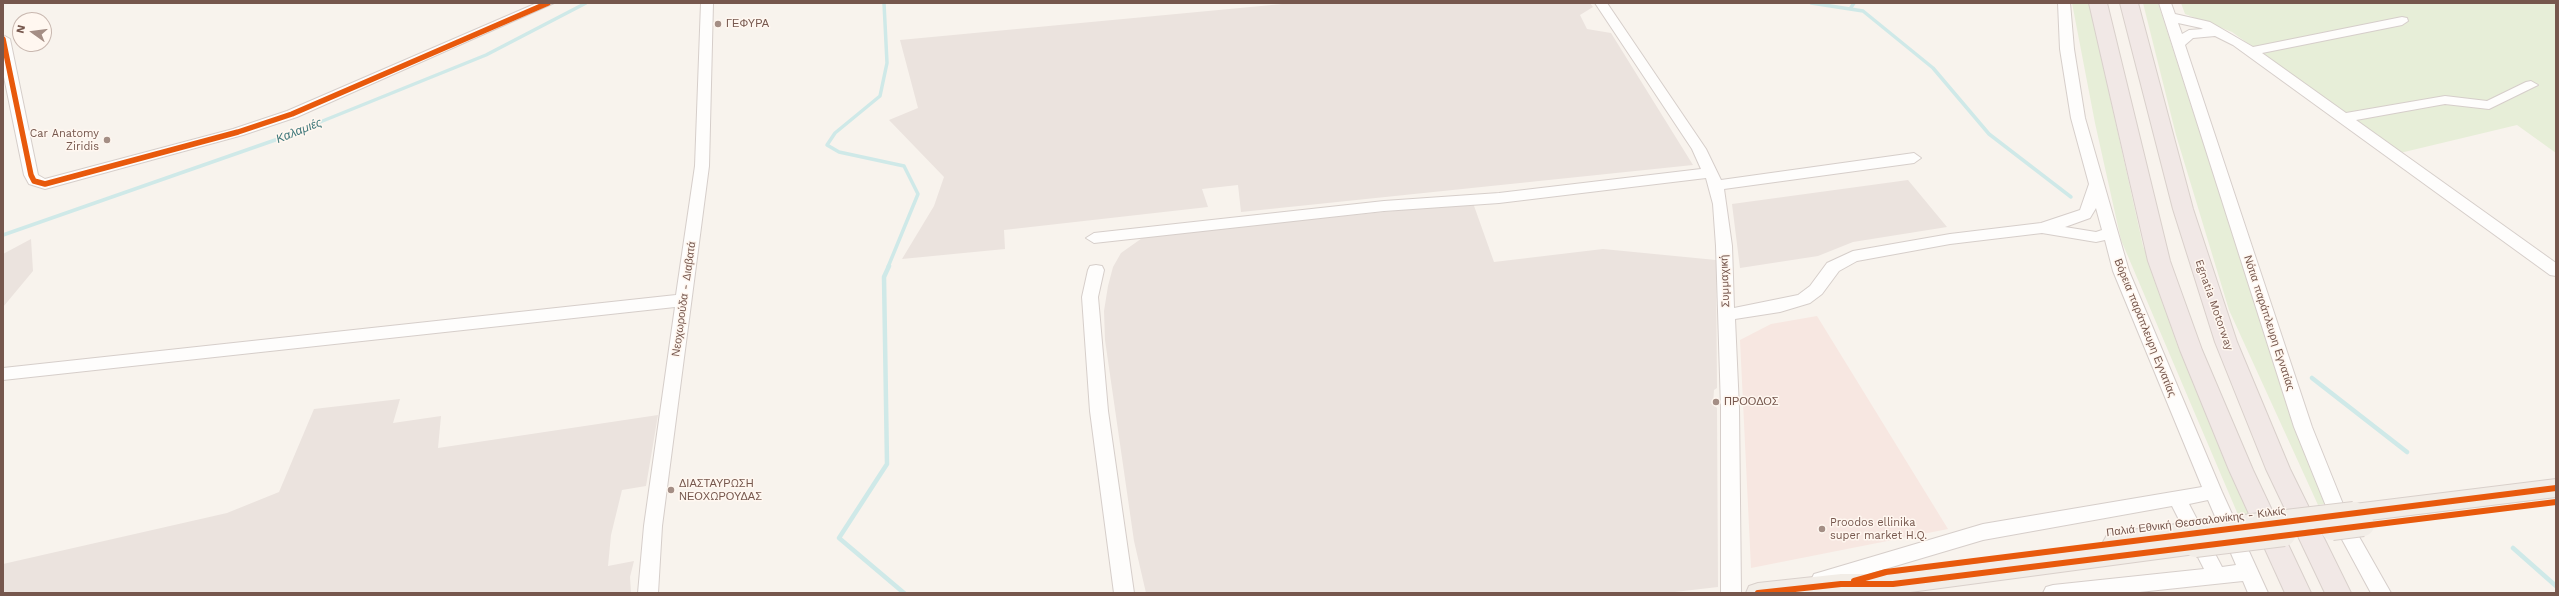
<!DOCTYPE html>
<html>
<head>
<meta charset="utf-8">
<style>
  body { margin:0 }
  #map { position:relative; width:2559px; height:596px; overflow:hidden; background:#f8f3ed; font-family:"Work Sans",sans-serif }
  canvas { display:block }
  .frame { position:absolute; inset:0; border:4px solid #76574d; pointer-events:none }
  .north { position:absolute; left:12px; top:12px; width:40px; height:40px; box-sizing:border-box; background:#fff7f0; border:1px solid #c8b7af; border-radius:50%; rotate:284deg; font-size:11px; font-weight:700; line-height:16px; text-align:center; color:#76574d }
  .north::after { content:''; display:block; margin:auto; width:14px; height:18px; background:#a48e85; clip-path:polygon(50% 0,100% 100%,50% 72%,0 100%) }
</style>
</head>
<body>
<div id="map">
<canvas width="2559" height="596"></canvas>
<div class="frame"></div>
<div class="north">N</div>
</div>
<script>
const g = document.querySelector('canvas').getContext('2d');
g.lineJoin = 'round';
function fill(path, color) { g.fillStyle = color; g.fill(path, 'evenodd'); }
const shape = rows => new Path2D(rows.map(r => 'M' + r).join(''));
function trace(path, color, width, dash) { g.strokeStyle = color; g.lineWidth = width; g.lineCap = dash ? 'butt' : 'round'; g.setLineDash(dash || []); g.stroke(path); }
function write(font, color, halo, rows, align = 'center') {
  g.font = font + ' "Work Sans",sans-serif'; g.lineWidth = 3; g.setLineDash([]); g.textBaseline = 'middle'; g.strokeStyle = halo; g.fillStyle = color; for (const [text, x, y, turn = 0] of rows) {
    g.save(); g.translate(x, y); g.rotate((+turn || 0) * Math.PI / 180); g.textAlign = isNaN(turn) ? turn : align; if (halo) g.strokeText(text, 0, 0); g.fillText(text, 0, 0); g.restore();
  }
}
fill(shape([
  [1817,316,1948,529,1751,568,1740,340,1771,324]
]), '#f7e7e1');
fill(shape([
  [1293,3,1590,3,1593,7,1580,15,1587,29,1611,33,1693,165,1241,212,1238,185,1202,189,1208,207,1004,230,1005,249,902,259,934,206,944,177,889,120,918,108,900,40],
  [1908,180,1947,227,1853,242,1818,256,1740,268,1732,204],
  [1473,203,1494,262,1603,249,1716,260,1717,388,1714,390,1713,404,1717,408,1718,587,1666,593,1146,593,1134,541,1105,340,1104,311,1108,286,1113,267,1121,253,1145,236],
  [31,239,33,271,3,307,3,254],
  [400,399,393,423,441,416,438,448,658,415,646,486,622,490,611,535,608,566,634,561,630,577,631,593,3,593,3,564,227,513,279,492,314,409]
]), '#ebe3de');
fill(shape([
  [2072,3,2089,3,2143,246,2254,516,2239,517,2121,240,2095,123],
  [2143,3,2158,3,2298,437,2329,503,2318,505,2229,310,2176,135],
  [2181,3,2556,3,2556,153,2517,125,2400,153,2232,32,2185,14]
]), '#e7eed8');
trace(shape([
  [884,3,887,63,880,96,835,133,827,145,839,152,904,166,918,194,888,267],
  [1811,3,1863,11,1933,68,1989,134,2071,197],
  [1850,9,1854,3],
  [3,235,278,139,486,55,586,3]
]), '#cfe9e8', 3.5);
trace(shape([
  [889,266,884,277,887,464,839,538,904,593],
  [2312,378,2407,452],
  [2513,548,2556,586]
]), '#cfe9e8', 4.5);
const minor = shape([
  [537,3,554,3,297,117,243,135,45,189,29,184,24,175,3,72,3,35,10,39,38,175,45,179,233,129,287,111,537,3],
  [701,3,713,3,709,166,662,526,658,593,638,593,644,526,675,307,3,380,3,368,676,295,695,166,701,3],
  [1595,3,1607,3,1706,149,1721,180,1914,153,1921,158,1914,163,1724,189,1732,246,1734,308,1798,295,1810,286,1827,263,1853,251,1950,234,2041,223,2080,210,2089,184,2071,118,2060,49,2058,3,2070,3,2074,49,2085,118,2129,271,2222,492,2268,593,2248,593,2243,581,2130,593,2043,593,2046,587,2053,585,2204,569,2172,506,1983,540,1821,588,1814,586,1811,580,1814,574,1821,572,1983,524,2202,487,2113,271,2105,240,2096,242,2042,233,1950,244,1857,261,1839,271,1822,294,1810,303,1780,312,1735,319,1739,408,1741,593,1721,593,1721,408,1716,246,1713,204,1706,178,1499,203,1384,211,1094,243,1086,238,1094,233,1384,201,1499,193,1701,169,1692,149,1595,3],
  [2096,208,2102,230,2096,232,2065,227,2090,218,2096,208],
  [2208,500,2236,565,2222,567,2189,504,2208,500],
  [2159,3,2171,3,2175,14,2210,22,2253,47,2402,17,2407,18,2408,21,2402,25,2262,53,2346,113,2445,96,2487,101,2526,82,2531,81,2538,85,2489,109,2445,104,2356,120,2556,263,2556,276,2550,275,2233,45,2215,36,2193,38,2185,45,2312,427,2349,519,2391,593,2371,593,2332,521,2294,427,2159,3],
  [2178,23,2201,28,2203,29,2189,30,2182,34,2178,23],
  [1096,265,1102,266,1104,270,1098,297,1108,411,1134,593,1114,593,1090,411,1082,297,1088,270,1090,266,1096,265]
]);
const major = shape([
  [2556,479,2556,497,2354,522,2346,520,2342,513,2346,506,2354,504,2556,479],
  [2185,523,2193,526,2197,533,2195,536,2203,539,2207,546,2203,553,1903,593,1746,593,1749,586,1758,583,1841,574,1893,574,2106,547,2103,542,2107,535,2115,532,2185,523]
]);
const highway = shape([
  [2089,3,2107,3,2170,261,2202,350,2253,470,2311,593,2285,593,2229,470,2180,350,2148,261,2089,3],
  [2120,3,2138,3,2193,209,2237,342,2290,469,2351,593,2325,593,2266,469,2215,342,2173,209,2120,3]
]);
trace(minor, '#d6ceca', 2);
trace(major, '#d9d0cb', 2);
trace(highway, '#d9d0cb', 2);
fill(minor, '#fefdfc');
fill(major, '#f2ede7');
fill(highway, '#f1e8e6');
const majorBridge = shape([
  [2332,529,2363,525],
  [2185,533,2354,513],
  [2195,546,2284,535]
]);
trace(majorBridge, '#d9d0cb', 24, []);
trace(majorBridge, '#f2ede7', 22);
trace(shape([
  [3,39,31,175,34,181,45,184,238,132,292,114,548,3]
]), '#e8590c', 5.5);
trace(shape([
  [1854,581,1886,572,2556,488],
  [1758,593,1841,584,1893,584,2556,502]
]), '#e8590c', 6);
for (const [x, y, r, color] of [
  [718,24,4,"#a48e85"],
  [107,140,4,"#a48e85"],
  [1716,402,4,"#a48e85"],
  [671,490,4,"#a48e85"],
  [1822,529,4,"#a48e85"]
]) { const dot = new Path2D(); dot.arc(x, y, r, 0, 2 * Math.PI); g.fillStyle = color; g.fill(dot); trace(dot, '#fff7f0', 1.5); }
write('11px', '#76574d', '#fff7f0', [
  ["ΓΕΦΥΡΑ",726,24],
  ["Car Anatomy",99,134,"right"],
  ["Ziridis",99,147,"right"],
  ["ΠΡΟΟΔΟΣ",1724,402],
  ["ΔΙΑΣΤΑΥΡΩΣΗ",679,484],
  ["ΝΕΟΧΩΡΟΥΔΑΣ",679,497],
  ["Proodos ellinika",1830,523],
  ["super market H.Q.",1830,536]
], 'left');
write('11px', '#76574d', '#fff7f0', [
  ["Συμμαχική",1725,281,-92],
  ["Νεοχωρούδα - Διαβατά",684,299,-82],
  ["Egnatia Motorway",2214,305,71],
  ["Νότια παράπλευρη Εγνατίας",2269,323,72],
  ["Βόρεια παράπλευρη Εγνατίας",2145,328,68],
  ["Παλιά Εθνική Θεσσαλονίκης - Κιλκίς",2196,522,-7]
]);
write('italic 12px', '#40787b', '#fff7f0', [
  ["Καλαμιές",299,131,-22]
]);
</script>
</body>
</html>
